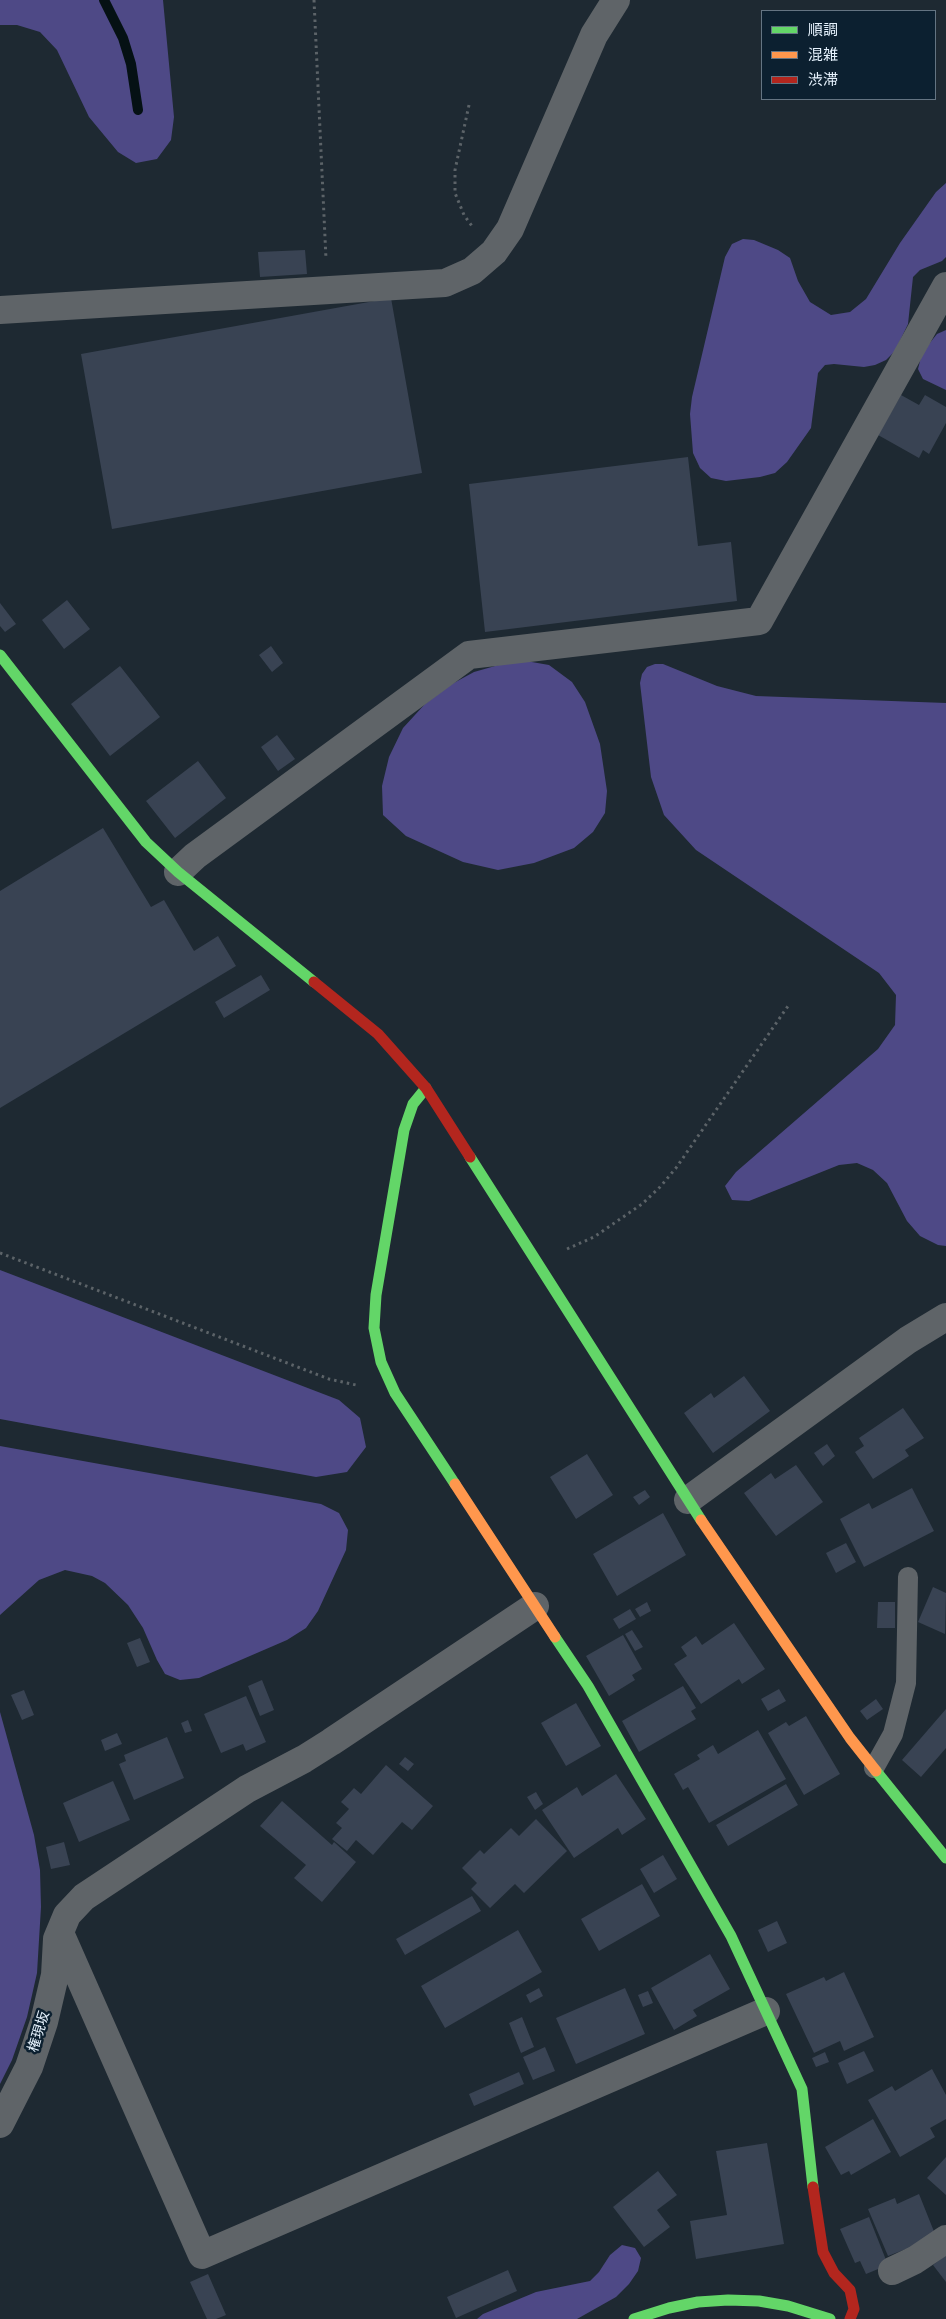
<!DOCTYPE html>
<html>
<head>
<meta charset="utf-8">
<style>
  body { margin:0 }
  #map { position:relative; width:946px; height:2319px; overflow:hidden; background:#1e2932; font-family:"Source Sans 3","Noto Sans JP",sans-serif }
  canvas { display:block }
  .legend { position:absolute; left:761px; top:10px; width:175px; height:90px; box-sizing:border-box; background:#0c2030; border:1px solid #647482; margin:0; padding:6px 9px; list-style:none; font-size:15px; color:#e7f3fe }
  .legend li { display:flex; align-items:center; gap:10px; height:25px }
  .legend b { width:25px; border:1px solid #647482 }
</style>
</head>
<body>
<div id="map">
<canvas width="946" height="2319"></canvas>
<ul class="legend">
<li><b style="height:6px;background:#63d668"></b>順調</li>
<li><b style="height:6px;background:#ff974d"></b>混雑</li>
<li><b style="height:6px;background:#b3261e"></b>渋滞</li>
</ul>
</div>
<script>
const g = document.querySelector('canvas').getContext('2d');
g.lineJoin = 'round';
function fill(path, color) { g.fillStyle = color; g.fill(path, 'evenodd'); }
const shape = rows => new Path2D(rows.map(r => 'M' + r).join(''));
function trace(path, color, width, dash) { g.strokeStyle = color; g.lineWidth = width; g.lineCap = dash ? 'butt' : 'round'; g.setLineDash(dash || []); g.stroke(path); }
function write(font, color, halo, rows, align = 'center') {
  g.font = font + ' "Source Sans 3","Noto Sans JP",sans-serif'; g.lineWidth = 5; g.setLineDash([]); g.textBaseline = 'middle'; g.strokeStyle = halo; g.fillStyle = color; for (const [text, x, y, turn = 0] of rows) {
    g.save(); g.translate(x, y); g.rotate((+turn || 0) * Math.PI / 180); g.textAlign = isNaN(turn) ? turn : align; if (halo) g.strokeText(text, 0, 0); g.fillText(text, 0, 0); g.restore();
  }
}
fill(shape([
  [0,0,163,0,174,117,171,140,157,159,136,163,118,152,89,117,57,50,40,32,17,25,0,25],
  [946,183,946,257,942,261,920,270,913,277,908,324,895,351,886,360,875,365,864,367,834,364,825,365,818,373,811,428,787,462,775,473,760,477,726,481,711,478,700,468,693,453,690,414,692,397,725,257,732,244,743,239,754,240,778,250,790,258,798,281,810,302,831,315,850,312,866,299,900,243,936,192],
  [946,330,946,390,923,379,918,369,921,357,929,344,937,334],
  [526,661,549,665,572,682,585,702,600,744,607,791,605,813,593,832,574,848,534,863,498,870,463,862,406,836,383,815,382,786,389,757,403,728,425,704,450,685,474,672,502,664],
  [655,664,663,664,717,686,756,696,946,703,946,1246,938,1245,920,1236,907,1221,887,1183,873,1170,857,1163,839,1165,749,1201,732,1200,725,1186,736,1172,878,1049,895,1025,896,995,879,973,696,850,664,815,651,777,640,683,642,674,647,667],
  [0,1270,339,1400,360,1418,366,1447,347,1472,316,1477,0,1419],
  [0,1446,321,1504,339,1513,348,1530,346,1550,318,1611,306,1628,287,1640,199,1678,180,1680,165,1674,157,1660,143,1628,128,1605,105,1583,92,1576,65,1570,39,1580,0,1615],
  [0,1712,34,1835,40,1870,41,1907,37,1973,27,2017,12,2060,0,2084],
  [622,2245,635,2248,641,2258,638,2271,629,2284,616,2297,577,2319,477,2319,483,2314,536,2292,590,2281,599,2272,610,2255]
]), '#4e4986');
trace(shape([
  [104,0,123,38,131,64,138,110]
]), '#051114', 10);
fill(shape([
  [305,250,307,274,260,277,258,252],
  [391,298,422,473,112,529,81,354],
  [901,395,919,405,925,395,946,407,946,423,929,454,923,450,919,458,878,435],
  [688,457,698,546,731,542,737,601,485,632,469,484],
  [67,600,90,629,64,649,42,620],
  [0,603,16,624,5,632,0,626],
  [271,646,283,663,272,672,259,655],
  [120,666,160,717,110,756,71,704],
  [277,735,295,759,278,771,261,747],
  [198,761,226,798,175,838,146,801],
  [103,828,151,907,164,900,194,951,218,936,236,966,0,1108,0,891],
  [261,975,270,990,224,1018,215,1002],
  [744,1376,770,1411,713,1453,684,1413,711,1393,714,1398],
  [903,1408,924,1438,905,1450,909,1456,873,1479,855,1452,864,1446,859,1438],
  [827,1444,835,1456,823,1466,814,1453],
  [587,1454,613,1495,576,1519,550,1477],
  [796,1465,823,1502,776,1536,744,1493,771,1473,775,1479],
  [912,1488,934,1531,864,1567,840,1519,869,1503,872,1509],
  [645,1490,650,1497,639,1505,633,1497],
  [663,1513,686,1555,617,1596,593,1554],
  [846,1543,856,1562,836,1573,826,1553],
  [933,1587,946,1593,945,1634,918,1622],
  [647,1602,651,1611,640,1617,635,1609],
  [878,1602,895,1602,895,1628,877,1628],
  [630,1609,636,1619,619,1629,613,1619],
  [734,1623,765,1669,742,1684,739,1679,701,1704,674,1664,687,1656,681,1647,696,1636,702,1645],
  [632,1630,643,1647,635,1651,625,1634],
  [623,1635,642,1669,632,1675,635,1680,609,1696,586,1656],
  [140,1638,150,1662,137,1667,127,1643],
  [262,1680,274,1710,260,1716,248,1686],
  [683,1686,696,1708,691,1711,696,1719,639,1752,622,1721],
  [779,1689,786,1701,768,1711,761,1699],
  [24,1690,34,1715,22,1720,11,1695],
  [246,1696,266,1742,246,1751,243,1744,221,1753,204,1714],
  [876,1699,883,1709,867,1720,860,1711],
  [576,1703,601,1746,566,1766,541,1723],
  [946,1709,946,1748,921,1777,902,1760],
  [806,1716,840,1774,804,1795,768,1733,786,1722,789,1726],
  [188,1720,192,1731,185,1733,181,1723],
  [758,1730,786,1779,709,1823,688,1787,683,1790,674,1774,700,1759,697,1755,713,1745,718,1754],
  [117,1733,122,1744,105,1751,101,1740],
  [167,1737,184,1778,134,1800,119,1764,126,1761,124,1755],
  [405,1757,414,1764,408,1771,399,1764],
  [386,1765,433,1806,412,1830,402,1822,373,1855,356,1840,347,1851,332,1839,342,1828,336,1823,349,1809,341,1802,354,1788,361,1794],
  [616,1774,646,1819,622,1835,618,1828,574,1858,542,1810,577,1787,582,1796],
  [113,1781,130,1820,79,1842,63,1803],
  [786,1784,798,1805,728,1846,716,1825],
  [536,1792,543,1804,535,1810,527,1797],
  [282,1801,332,1845,334,1842,356,1862,322,1902,294,1878,306,1865,260,1826],
  [536,1819,567,1851,524,1893,515,1884,490,1908,471,1889,477,1883,462,1868,480,1850,484,1854,511,1828,519,1836],
  [64,1842,70,1865,51,1869,46,1847],
  [663,1855,677,1879,654,1893,640,1869],
  [642,1884,660,1916,599,1951,581,1919],
  [472,1896,481,1911,405,1955,396,1939],
  [777,1921,787,1943,768,1952,758,1930],
  [518,1930,542,1972,445,2028,421,1986],
  [710,1954,730,1989,693,2010,697,2016,674,2030,651,1988],
  [844,1972,874,2037,844,2051,840,2041,814,2053,786,1994,824,1977,826,1981],
  [539,1988,543,1996,530,2003,526,1995],
  [625,1988,645,2034,576,2064,556,2018],
  [648,1991,653,2003,643,2007,638,1995],
  [522,2017,534,2047,521,2053,509,2023],
  [545,2047,555,2071,533,2080,523,2057],
  [864,2051,874,2071,847,2084,838,2063],
  [825,2052,829,2062,816,2067,812,2058],
  [932,2069,946,2095,946,2119,930,2128,935,2137,900,2157,868,2100,892,2086,895,2091],
  [519,2072,524,2084,474,2106,469,2094],
  [873,2119,891,2152,851,2175,849,2171,841,2175,825,2147],
  [767,2143,784,2244,696,2259,690,2221,727,2215,716,2151],
  [946,2157,946,2195,927,2178],
  [658,2171,677,2195,657,2210,670,2227,644,2247,613,2207],
  [919,2194,937,2239,907,2252,906,2249,888,2256,868,2209,895,2198,897,2204],
  [869,2217,888,2265,866,2274,860,2261,855,2263,840,2229],
  [946,2255,946,2282,933,2265],
  [508,2270,517,2291,456,2318,447,2297],
  [208,2274,226,2315,216,2319,207,2319,190,2282]
]), '#394353');
trace(shape([
  [314,0,326,259],
  [469,105,455,170,455,193,464,215,472,226],
  [567,1249,594,1237,642,1204,660,1187,676,1168,788,1006],
  [0,1253,329,1379,356,1385]
]), '#5c6368', 3, [2.5, 4]);
trace(shape([
  [874,1768,893,1734,906,1683,908,1577]
]), '#5f6468', 20);
trace(shape([
  [0,310,445,283,472,271,494,252,510,229,594,35,616,0],
  [178,872,195,856,469,655,759,621,946,286],
  [688,1500,908,1340,946,1317],
  [60,1933,202,2255,766,2011],
  [0,2124,29,2067,44,2022,55,1975,57,1939,67,1915,84,1897,247,1789,304,1759,331,1742,535,1606],
  [892,2271,915,2260,946,2239]
]), '#5f6468', 28);
trace(shape([
  [0,655,146,842,178,872,314,982],
  [426,1088,413,1104,404,1130,376,1295,374,1328,381,1362,395,1393,455,1484],
  [470,1157,701,1520],
  [555,1637,588,1686,731,1936,802,2089,813,2187],
  [876,1771,946,1858],
  [634,2319,669,2308,698,2302,728,2300,759,2301,788,2306,830,2319]
]), '#63d668', 11);
trace(shape([
  [455,1484,555,1637],
  [701,1520,850,1738,876,1771]
]), '#ff974d', 11);
trace(shape([
  [314,982,378,1034,426,1088,470,1157],
  [813,2187,823,2252,834,2273,850,2290,854,2309,850,2319]
]), '#b3261e', 11);
write('14px', '#e7f3fe', '#0c2030', [
  ["権現坂",40,2032,-73]
]);
</script>
</body>
</html>
